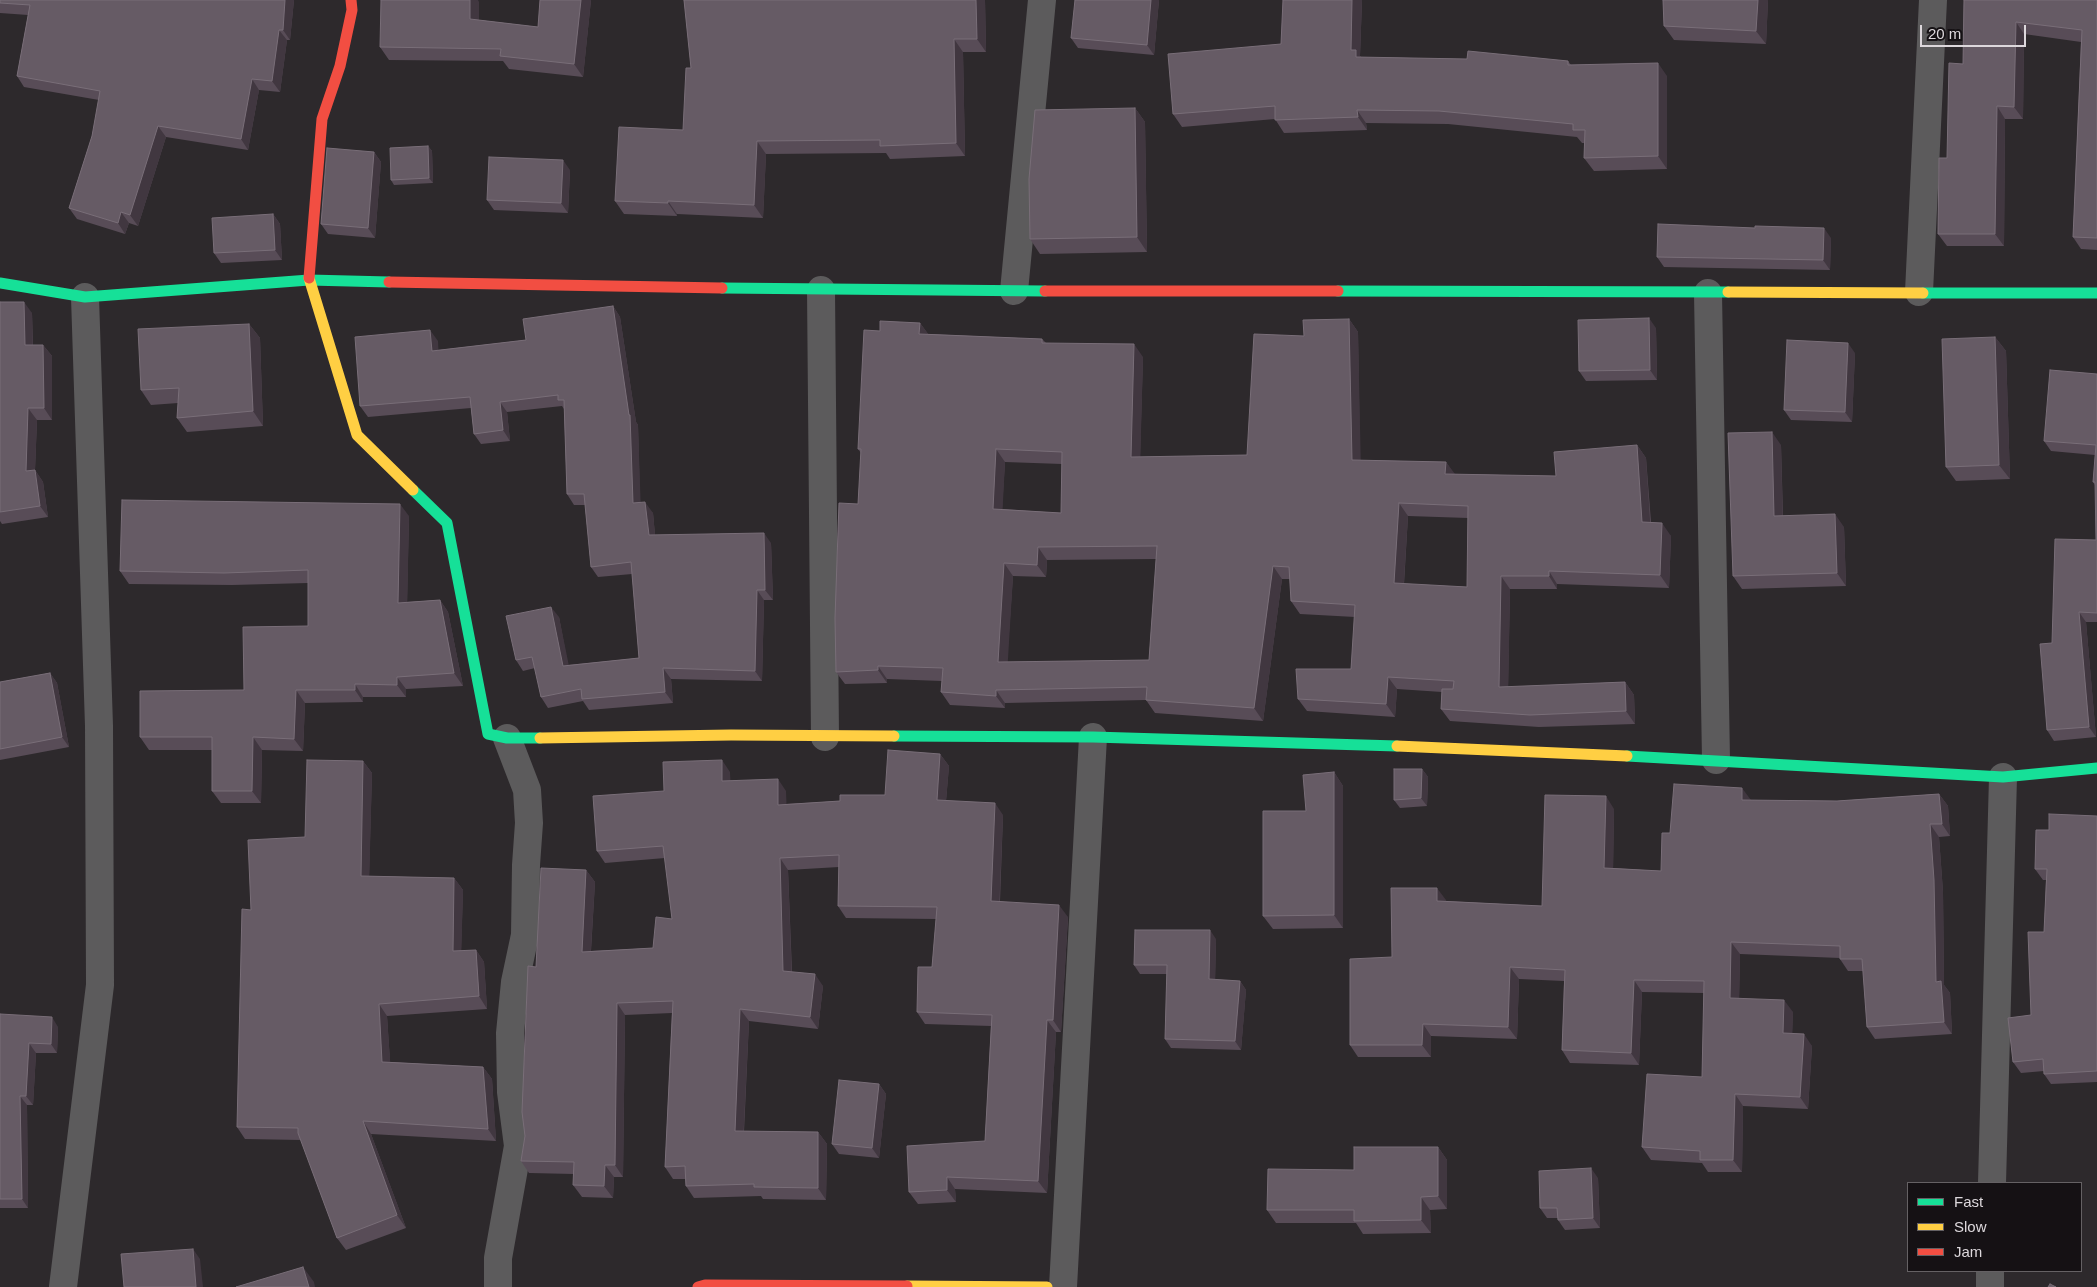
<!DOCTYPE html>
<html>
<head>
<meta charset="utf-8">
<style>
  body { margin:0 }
  #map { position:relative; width:2097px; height:1287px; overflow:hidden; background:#2d292c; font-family:Helvetica,sans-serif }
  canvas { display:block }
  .legend { position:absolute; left:1907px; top:1182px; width:175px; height:90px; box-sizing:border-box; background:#151114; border:1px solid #656164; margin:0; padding:6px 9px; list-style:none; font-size:15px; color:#ddd8dc }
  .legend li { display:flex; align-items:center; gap:10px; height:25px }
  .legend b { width:25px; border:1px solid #656164 }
  .scale { position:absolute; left:1920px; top:25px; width:106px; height:22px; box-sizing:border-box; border:2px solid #ddd8dc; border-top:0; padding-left:6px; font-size:15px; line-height:18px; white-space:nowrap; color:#ddd8dc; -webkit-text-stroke:4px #151114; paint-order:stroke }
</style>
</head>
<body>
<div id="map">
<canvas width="2097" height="1287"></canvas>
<ul class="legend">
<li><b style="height:6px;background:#16e098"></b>Fast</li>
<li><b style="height:6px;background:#ffcf43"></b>Slow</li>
<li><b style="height:6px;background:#f24e42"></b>Jam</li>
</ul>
<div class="scale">20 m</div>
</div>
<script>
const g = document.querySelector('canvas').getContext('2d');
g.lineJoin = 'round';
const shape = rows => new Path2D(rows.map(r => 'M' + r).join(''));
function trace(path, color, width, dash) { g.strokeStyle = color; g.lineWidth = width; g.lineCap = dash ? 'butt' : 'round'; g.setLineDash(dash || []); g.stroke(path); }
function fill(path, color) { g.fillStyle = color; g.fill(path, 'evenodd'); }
trace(shape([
  [821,290,825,737],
  [1014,291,1042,0],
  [1919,292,1933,0],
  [1708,293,1716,760],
  [1992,1183,2003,777],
  [63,1287,100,985,99,726,85,297],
  [498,1287,498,1258,518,1146,511,1092,510,1033,515,982,525,935,526,865,529,823,527,790,507,738],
  [1063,1287,1093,737],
  [1990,1287,1990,1271]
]), '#5c5b5c', 28);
trace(shape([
  [0,283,85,297,309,280,389,282],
  [722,288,1045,291],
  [1338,291,1728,292],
  [1923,293,2097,293],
  [413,490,447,523,488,734,507,738,540,738],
  [894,736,1093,737,1397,746],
  [1627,756,2003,777,2097,768]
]), '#16e098', 11);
trace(shape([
  [309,278,357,435,413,490],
  [1728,292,1923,293],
  [540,738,731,735,894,736],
  [1397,746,1627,756],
  [907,1286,1047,1287]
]), '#ffcf43', 11);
trace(shape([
  [309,278,322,119,340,66,352,10,351,0],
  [389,282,722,288],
  [1045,291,1338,291],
  [698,1287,705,1285,907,1286]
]), '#f24e42', 11);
fill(shape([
  [0,0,294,0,290,40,287,40,280,92,259,90,248,150,166,137,138,226,129,223,125,234,77,219,69,208,92,136,99,100,24,87,17,76,28,15,0,13],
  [540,0,591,0,583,77,509,69,503,61,389,60,380,47,479,2,479,20,538,27],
  [684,0,985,0,986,52,963,52,965,156,890,159,886,153,766,154,763,218,677,214,677,216,624,214,615,201,683,130,691,68],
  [1075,0,1159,0,1154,55,1078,48,1071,38],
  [1283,0,1362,0,1360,56,1361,57,1568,61,1571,65,1667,76,1667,169,1594,171,1584,158,1585,143,1582,143,1577,137,1448,124,1366,123,1367,130,1284,133,1275,119,1182,127,1173,114,1281,44],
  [1663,0,1768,0,1766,44,1674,40,1664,26],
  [1964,0,2097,0,2097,250,2081,249,2073,237,2081,42,2024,34,2023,119,2005,119,2004,246,1947,246,1938,234,1947,158,1963,64],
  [1135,108,1145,122,1147,252,1040,254,1030,239],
  [428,146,432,151,433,183,394,185,391,180],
  [374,152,381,162,375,238,328,234,321,224],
  [570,170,568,213,494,210,487,200],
  [273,214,280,224,282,260,221,263,214,253],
  [1831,238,1830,270,1664,267,1657,257],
  [0,302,32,313,33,345,43,345,52,356,52,420,37,420,35,470,43,482,48,517,2,524,0,521],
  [613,306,620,317,636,422,638,425,640,503,653,513,655,535,771,543,773,600,764,600,762,681,671,679,673,703,589,710,583,701,548,708,541,697,535,668,523,671,516,660,559,617,568,665,639,658,632,574,598,577,591,567,585,505,574,505,567,494,564,409,562,406,507,412,510,441,481,444,474,434,471,408,368,417,360,406,438,341,438,350,526,340],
  [1349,319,1358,332,1360,460,1446,462,1454,474,1556,476,1637,445,1646,458,1651,522,1671,536,1669,588,1557,584,1557,589,1510,589,1508,687,1625,682,1634,695,1635,724,1539,727,1450,721,1441,709,1442,692,1397,689,1395,717,1307,711,1298,699,1351,669,1355,617,1300,614,1291,601,1290,579,1282,579,1263,721,1155,713,1146,700,1005,703,1005,708,950,705,941,692,942,681,887,679,887,683,845,684,836,672,858,504,861,453,858,449,880,331,920,323,928,334,1042,339,1046,343,1143,357,1140,457,1247,455,1304,336],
  [1005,462,1062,464,1061,513,1002,509],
  [1408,516,1468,518,1467,587,1404,584],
  [1156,559,1149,660,1007,662,1013,576,1046,577,1047,560],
  [249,324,260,338,263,426,187,432,177,418,178,403,151,405,141,390],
  [1656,328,1657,380,1586,381,1579,371],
  [1995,337,2006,351,2010,479,1956,481,1946,467],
  [1855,353,1852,422,1791,420,1784,410],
  [2097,374,2097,622,2086,622,2096,737,2054,741,2047,730,2052,643,2096,540,2095,485,2093,482,2095,455,2051,451,2044,441],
  [1781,445,1783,516,1844,527,1846,586,1742,589,1733,576],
  [409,516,407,602,440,600,448,612,463,686,406,689,406,697,363,697,363,702,305,703,303,751,262,750,261,803,221,803,212,791,212,750,149,750,140,737,244,690,308,626,308,583,232,585,129,584,120,571],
  [50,673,57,683,69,747,0,760,0,682],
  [940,754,949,766,946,801,1003,815,1000,901,1068,917,1061,1032,1056,1032,1047,1193,955,1189,956,1202,918,1204,909,1192,985,1141,991,1026,925,1024,917,1012,932,967,936,919,846,918,838,906,839,867,788,870,792,972,823,986,818,1029,749,1021,744,1131,818,1132,827,1144,826,1200,763,1199,761,1196,694,1198,686,1186,685,1179,673,1179,665,1167,672,1013,625,1015,623,1177,614,1177,613,1198,582,1197,573,1185,574,1174,529,1173,521,1161,525,1136,536,967,586,870,595,882,591,951,653,948,672,919,665,858,605,863,597,851,664,791,730,772,730,781,786,791,786,804,840,801,885,795],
  [363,761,372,773,369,876,454,878,463,890,461,951,476,950,484,962,487,1009,387,1016,390,1062,483,1067,492,1079,496,1141,371,1134,406,1228,346,1250,337,1238,301,1140,245,1139,237,1127,251,910],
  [1422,769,1428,777,1427,806,1400,808,1394,800],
  [1334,772,1343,786,1343,928,1273,929,1263,916,1306,811],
  [1939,794,1948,806,1950,836,1939,837,1943,892,1944,985,1950,993,1952,1034,1875,1039,1867,1027,1863,971,1848,971,1840,959,1840,958,1740,954,1739,998,1793,1012,1792,1033,1812,1046,1808,1109,1743,1106,1742,1172,1708,1172,1702,1163,1651,1160,1642,1147,1702,1077,1704,993,1642,992,1639,1065,1570,1063,1562,1050,1564,981,1519,979,1517,1039,1431,1036,1431,1057,1358,1057,1350,1045,1392,957,1446,900,1446,901,1542,906,1614,809,1613,868,1661,871,1670,833,1750,800,1837,801],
  [2097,816,2097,1082,2051,1084,2044,1074,2044,1071,2021,1073,2013,1062,2031,1015,2044,932,2046,880,2043,880,2035,869,2049,830],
  [1216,939,1215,980,1240,981,1246,990,1241,1050,1171,1048,1165,1039,1167,974,1140,974,1134,965],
  [0,1014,58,1027,57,1053,36,1053,33,1105,27,1105,28,1208,0,1208],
  [879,1084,886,1094,879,1158,839,1154,832,1144],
  [1438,1147,1447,1160,1447,1209,1430,1210,1431,1233,1363,1234,1356,1223,1276,1223,1267,1210,1354,1170],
  [1598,1178,1600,1228,1565,1230,1558,1220,1558,1218,1547,1218,1540,1208]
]), '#584c57');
fill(shape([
  [285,0,294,0,290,40,283,30],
  [470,0,478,0,479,2,479,32,470,19],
  [581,0,591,0,583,77,574,64],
  [976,0,985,0,986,52,977,39],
  [1151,0,1159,0,1154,55,1147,45],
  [1352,0,1362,0,1360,56,1365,63,1365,70,1351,50],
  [1758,0,1768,0,1766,44,1756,31],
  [2016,22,2024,34,2023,119,2014,107],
  [279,30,287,40,280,92,272,81],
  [954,39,963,52,965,156,956,143],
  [1658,63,1667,76,1667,169,1658,156],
  [252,79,259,90,248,150,241,139],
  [1997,106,2005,119,2004,246,1995,234],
  [1135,108,1145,122,1147,252,1137,237],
  [1357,110,1366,123,1367,130,1358,117],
  [158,126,166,137,138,226,130,215],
  [757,141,766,154,763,218,754,205],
  [428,146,432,151,433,183,429,178],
  [374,152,381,162,375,238,368,228],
  [563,160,570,170,568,213,561,203],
  [668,201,677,214,677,216,668,203],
  [121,212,129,223,125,234,118,223],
  [273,214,280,224,282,260,275,250],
  [1824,228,1831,238,1830,270,1823,260],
  [24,302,32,313,33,356,25,345],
  [613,306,620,317,636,422,638,425,641,514,633,503,629,415],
  [1649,318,1656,328,1657,380,1650,370],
  [1349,319,1358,332,1361,473,1352,460],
  [920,323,929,335,919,334],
  [249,324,260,338,263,426,253,411],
  [430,330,438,341,439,361,432,351],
  [1995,337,2006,351,2010,479,1999,465],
  [1848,343,1855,353,1852,422,1845,412],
  [1134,344,1143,357,1140,470,1131,457],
  [43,345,52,356,52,420,44,408],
  [500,402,507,412,510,441,503,430],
  [28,408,37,420,35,470,43,482,48,517,40,506,26,471],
  [1772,432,1781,445,1783,529,1774,516],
  [1637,445,1646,458,1651,535,1642,522],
  [996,449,1005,462,1002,521,993,509],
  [1446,462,1455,474,1445,474],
  [645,502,653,513,656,546,649,535],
  [1399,503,1408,516,1403,596,1394,583],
  [400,504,409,516,407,615,398,603],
  [1835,514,1844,527,1846,586,1837,573],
  [1662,523,1671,536,1669,588,1660,575],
  [764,533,771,543,773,600,765,590],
  [1038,547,1047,560,1046,577,1037,565],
  [1004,563,1013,576,1007,675,998,662],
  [1273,566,1282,579,1263,721,1254,708],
  [1549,571,1557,584,1557,589,1549,576],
  [1501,576,1510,589,1508,700,1499,687],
  [757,590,764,600,762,681,755,671],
  [440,600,448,612,463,686,454,673],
  [551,607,559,617,571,676,563,666],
  [2079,612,2086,622,2096,737,2089,727],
  [878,666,887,679,887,683,878,670],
  [663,668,671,679,673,703,665,692],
  [50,673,57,683,69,747,62,737],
  [397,677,406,689,406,697,397,685],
  [1388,677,1397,689,1395,717,1386,704],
  [1625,682,1634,695,1635,724,1626,711],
  [355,684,363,697,363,702,355,690],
  [296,690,305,703,303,751,294,739],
  [996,690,1005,703,1005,708,996,696],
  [253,737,262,750,261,803,252,791],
  [940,754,949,766,945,813,937,800],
  [722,760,730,772,731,793,722,781],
  [363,761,372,773,369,888,361,876],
  [1422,769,1428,777,1427,806,1421,798],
  [1334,772,1343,786,1343,928,1334,915],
  [778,779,786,791,787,817,778,805],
  [1742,788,1751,800,1742,800],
  [1939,794,1948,806,1950,836,1942,824],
  [1606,796,1614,809,1613,880,1604,868],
  [995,803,1003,815,999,913,991,901],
  [1930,824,1939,837,1943,892,1944,985,1950,993,1952,1034,1944,1022,1936,982],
  [780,858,788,870,792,983,783,971],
  [586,870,595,882,590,964,582,952],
  [454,878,463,890,461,963,453,951],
  [1437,888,1446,900,1445,913,1437,901],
  [1059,905,1068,917,1061,1032,1053,1020],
  [1210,930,1216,939,1215,988,1209,979],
  [1731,942,1740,954,1739,1010,1730,998],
  [476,950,484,962,487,1009,479,996],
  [1510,967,1519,979,1517,1039,1508,1027],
  [815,974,823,986,818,1029,810,1017],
  [1634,980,1642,992,1639,1065,1631,1053],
  [1240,981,1246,990,1241,1050,1235,1041],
  [1784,1000,1793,1012,1792,1045,1783,1033],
  [617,1003,625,1015,623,1177,615,1165],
  [379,1004,387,1016,391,1074,382,1062],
  [740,1009,749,1021,743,1144,735,1131],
  [52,1017,58,1027,57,1053,51,1044],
  [1047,1020,1056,1032,1047,1193,1038,1181],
  [1423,1024,1431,1036,1431,1057,1422,1045],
  [1804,1034,1812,1046,1808,1109,1800,1097],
  [29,1043,36,1053,33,1105,26,1096],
  [483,1067,492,1079,496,1141,488,1129],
  [879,1084,886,1094,879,1158,872,1148],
  [1735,1094,1743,1106,1742,1172,1733,1160],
  [20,1096,27,1105,28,1208,22,1199],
  [363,1121,371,1134,406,1228,397,1215],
  [818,1132,827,1144,826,1200,818,1188],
  [1438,1147,1447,1160,1447,1209,1438,1196],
  [605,1165,614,1177,613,1198,604,1186],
  [1591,1168,1598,1178,1600,1228,1593,1218],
  [947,1177,955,1189,956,1202,947,1190],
  [1421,1197,1430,1210,1431,1233,1421,1220],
  [193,1249,200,1259,203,1287,196,1287],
  [303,1267,314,1282,315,1287,309,1287]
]), '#413740');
const building = shape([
  [0,0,285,0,283,30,279,30,272,81,252,79,241,139,158,126,130,215,121,212,118,223,69,208,92,136,100,91,17,76,30,5,0,3,0,0],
  [381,0,470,0,470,19,538,27,540,0,581,0,574,64,500,56,501,49,380,47,381,0],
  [684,0,976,0,977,39,954,39,956,143,880,146,880,140,757,141,754,205,668,201,668,203,615,201,619,127,683,130,686,68,691,68,684,0],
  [1075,0,1151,0,1147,45,1071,38,1075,0],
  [1283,0,1352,0,1351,50,1356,50,1356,57,1467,59,1468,51,1568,61,1568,65,1658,63,1658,156,1584,158,1585,130,1573,130,1573,124,1439,111,1357,110,1358,117,1275,120,1275,106,1173,114,1168,54,1281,44,1283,0],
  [1663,0,1758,0,1756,31,1664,26,1663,0],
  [1964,0,2097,0,2097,238,2073,237,2082,30,2016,22,2014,107,1997,106,1995,234,1938,234,1939,158,1947,158,1949,63,1963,64,1964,0],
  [1135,108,1137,237,1030,239,1029,179,1035,110,1135,108],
  [428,146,429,178,391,180,390,148,428,146],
  [327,148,374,152,368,228,321,224,327,148],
  [489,157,563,160,561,203,487,200,489,157],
  [273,214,275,250,214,253,212,218,273,214],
  [1658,224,1755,228,1755,226,1824,228,1823,260,1657,257,1658,224],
  [0,302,24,302,25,345,43,345,44,408,28,408,26,471,35,470,40,506,0,512,0,302],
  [613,306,629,415,630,415,633,503,645,502,649,535,764,533,765,590,757,590,755,671,663,668,665,692,582,699,581,689,541,697,532,657,516,660,506,616,551,607,563,666,639,658,631,562,591,567,584,494,567,494,564,400,558,400,558,395,500,402,503,430,474,434,470,397,360,406,355,337,430,330,432,351,526,340,523,319,613,306],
  [1649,318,1650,370,1579,371,1578,320,1649,318],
  [1349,319,1352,460,1446,462,1445,474,1556,476,1554,452,1637,445,1642,522,1662,523,1660,575,1549,571,1549,576,1501,576,1499,687,1625,682,1626,711,1530,715,1441,709,1442,689,1453,689,1454,681,1388,677,1386,704,1298,699,1296,669,1351,669,1355,605,1291,601,1289,567,1273,566,1254,708,1146,700,1147,687,996,690,996,696,941,692,943,668,878,666,878,670,836,672,835,618,839,503,858,504,861,449,858,449,864,330,880,331,880,321,920,323,919,334,1042,339,1042,343,1134,344,1131,457,1247,455,1254,334,1304,336,1303,320,1349,319],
  [996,449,1062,452,1061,513,993,509,996,449],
  [1399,503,1468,506,1467,587,1394,583,1399,503],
  [1157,546,1149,660,998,662,1004,563,1037,565,1038,547,1157,546],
  [249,324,253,411,177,418,179,388,141,390,138,329,249,324],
  [1995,337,1999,465,1946,467,1942,339,1995,337],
  [1787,340,1848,343,1845,412,1784,410,1787,340],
  [2050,370,2097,374,2097,613,2079,612,2089,727,2047,730,2040,644,2052,643,2055,539,2096,540,2095,482,2093,482,2096,445,2044,441,2050,370],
  [1772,432,1774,516,1835,514,1837,573,1733,576,1728,433,1772,432],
  [122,500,400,504,398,603,440,600,454,673,397,677,397,685,355,684,355,690,296,690,294,739,253,737,252,791,212,791,212,737,140,737,140,691,244,690,243,627,308,626,308,570,224,573,120,571,122,500],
  [50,673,62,737,0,749,0,682,50,673],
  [888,750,940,754,937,800,995,803,991,901,1059,905,1053,1020,1047,1020,1038,1181,947,1177,947,1190,909,1192,907,1146,985,1141,992,1015,917,1012,918,967,932,967,937,907,838,906,839,855,780,858,783,971,815,974,810,1017,740,1009,735,1131,818,1132,818,1188,754,1187,754,1184,686,1186,685,1166,665,1167,673,1001,617,1003,615,1165,605,1165,604,1186,573,1185,574,1162,521,1161,525,1136,522,1112,528,966,536,967,541,868,586,870,582,952,653,948,656,917,672,919,663,846,597,851,593,796,664,791,663,762,722,760,722,781,778,779,778,805,840,801,840,795,885,795,888,750],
  [307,760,363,761,361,876,454,878,453,951,476,950,479,996,379,1004,382,1062,483,1067,488,1129,363,1121,397,1215,337,1238,298,1133,298,1128,237,1127,242,909,251,910,248,840,305,837,307,760],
  [1394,769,1422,769,1421,798,1394,800,1394,769],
  [1334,772,1334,915,1263,916,1263,811,1306,811,1303,775,1334,772],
  [1674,784,1742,788,1742,800,1837,801,1939,794,1942,824,1930,824,1934,880,1936,982,1941,981,1944,1022,1867,1027,1862,959,1840,959,1840,946,1731,942,1730,998,1784,1000,1783,1033,1804,1034,1800,1097,1735,1094,1733,1160,1700,1160,1700,1151,1642,1147,1647,1074,1702,1077,1704,981,1634,980,1631,1053,1562,1050,1565,970,1510,967,1508,1027,1423,1024,1422,1045,1350,1045,1350,959,1392,957,1391,888,1437,888,1437,901,1542,906,1545,795,1606,796,1604,868,1661,871,1662,833,1670,833,1674,784],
  [2049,814,2097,816,2097,1071,2044,1074,2043,1059,2013,1062,2008,1018,2031,1015,2028,932,2044,932,2047,869,2035,869,2036,830,2049,830,2049,814],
  [1135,930,1210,930,1209,979,1240,981,1235,1041,1165,1039,1167,965,1134,965,1135,930],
  [0,1014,52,1017,51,1044,29,1043,26,1096,20,1096,22,1199,0,1199,0,1014],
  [839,1080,879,1084,872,1148,832,1144,839,1080],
  [1354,1147,1438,1147,1438,1196,1421,1197,1421,1220,1354,1221,1354,1210,1267,1210,1268,1169,1354,1170,1354,1147],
  [1591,1168,1593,1218,1558,1220,1557,1208,1540,1208,1539,1171,1591,1168],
  [193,1249,196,1287,124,1287,121,1254,193,1249],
  [303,1267,309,1287,236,1287,303,1267],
  [2050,1284,2056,1287,2048,1287,2050,1284]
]);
fill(building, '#665b65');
trace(building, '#796e78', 1);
</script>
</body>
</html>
